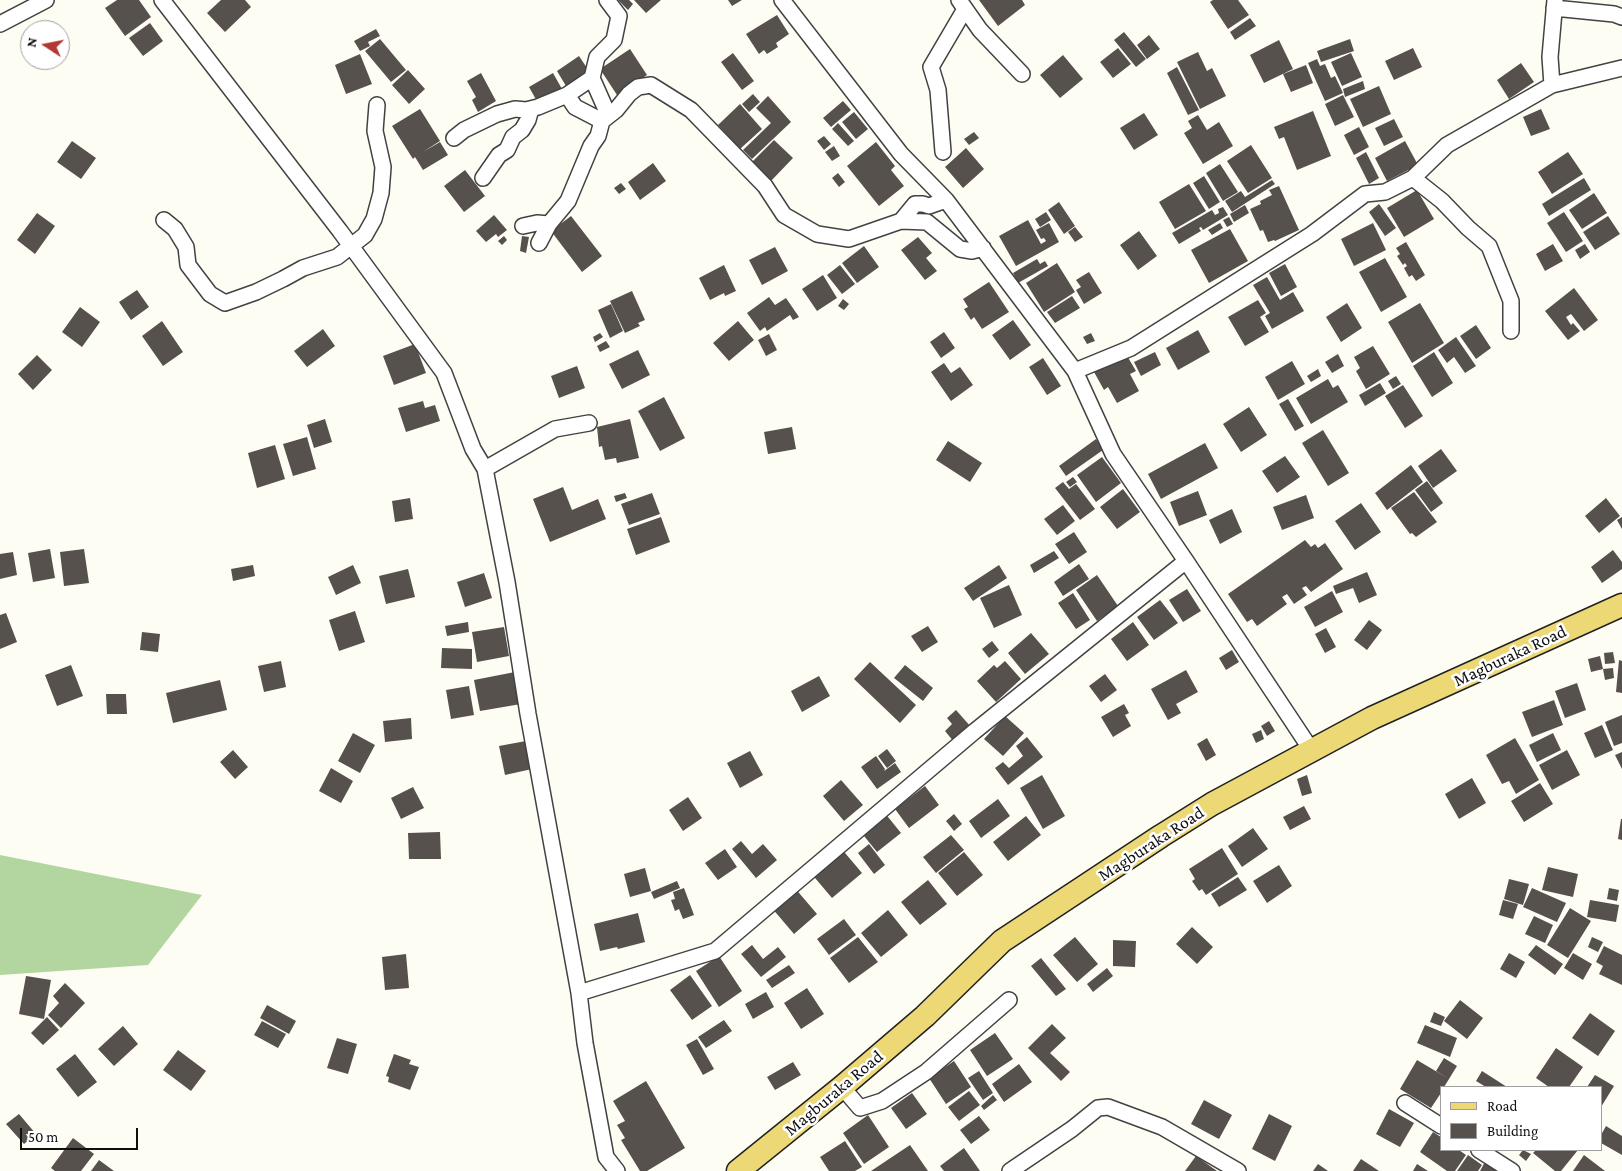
<!DOCTYPE html>
<html>
<head>
<meta charset="utf-8">
<style>
  body { margin:0 }
  #map { position:relative; width:1622px; height:1171px; overflow:hidden; background:#fefdf3; font-family:"Crimson Pro",serif }
  canvas { display:block }
  .legend { position:absolute; left:1440px; top:1086px; width:162px; height:65px; box-sizing:border-box; background:#fff; border:1px solid #9f9f9f; margin:0; padding:6px 9px; list-style:none; font-size:15px; color:#0f0f0f }
  .legend li { display:flex; align-items:center; gap:10px; height:25px }
  .legend b { width:25px; border:1px solid #9f9f9f }
  .north { position:absolute; left:20px; top:20px; width:50px; height:50px; box-sizing:border-box; background:#fff; border:1px solid #9f9f9f; border-radius:50%; rotate:281deg; font-size:14px; font-weight:700; line-height:20px; text-align:center; color:#0f0f0f }
  .north::after { content:''; display:block; margin:auto; width:18px; height:22px; background:#b33834; clip-path:polygon(50% 0,100% 100%,50% 72%,0 100%) }
  .scale { position:absolute; left:20px; top:1128px; width:118px; height:22px; box-sizing:border-box; border:2px solid #0f0f0f; border-top:0; padding-left:6px; font-size:15px; line-height:18px; white-space:nowrap; color:#0f0f0f; -webkit-text-stroke:4px #fff; paint-order:stroke }
</style>
</head>
<body>
<div id="map">
<canvas width="1622" height="1171"></canvas>
<ul class="legend">
<li><b style="height:6px;background:#ecd875"></b>Road</li>
<li><b style="height:14px;background:#57514d"></b>Building</li>
</ul>
<div class="north">N</div>
<div class="scale">50 m</div>
</div>
<script>
const g = document.querySelector('canvas').getContext('2d');
g.lineJoin = 'round';
function fill(path, color) { g.fillStyle = color; g.fill(path, 'evenodd'); }
const shape = rows => new Path2D(rows.map(r => 'M' + r).join(''));
function trace(path, color, width, dash) { g.strokeStyle = color; g.lineWidth = width; g.lineCap = dash ? 'butt' : 'round'; g.setLineDash(dash || []); g.stroke(path); }
function write(font, color, halo, rows, align = 'center') {
  g.font = font + ' "Crimson Pro",serif'; g.lineWidth = 5; g.setLineDash([]); g.textBaseline = 'middle'; g.strokeStyle = halo; g.fillStyle = color; for (const [text, x, y, turn = 0] of rows) {
    g.save(); g.translate(x, y); g.rotate((+turn || 0) * Math.PI / 180); g.textAlign = isNaN(turn) ? turn : align; if (halo) g.strokeText(text, 0, 0); g.fillText(text, 0, 0); g.restore();
  }
}
fill(shape([
  [0,855,202,895,148,965,0,975]
]), '#b3d59f');
fill(shape([
  [117,0,139,0,151,17,125,36,105,8],
  [221,0,245,0,251,7,225,32,207,13],
  [618,0,629,0,633,4,628,10],
  [634,0,661,0,646,13],
  [728,0,742,0,732,6],
  [979,0,1022,0,1025,5,998,26],
  [1213,0,1238,0,1249,15,1228,29,1210,2],
  [777,15,789,34,776,43,778,47,767,54,764,50,759,54,746,34],
  [1250,18,1256,26,1235,40,1230,32],
  [150,23,163,41,143,56,129,38],
  [376,29,380,36,368,42,370,46,360,51,354,41],
  [1124,32,1146,59,1136,67,1114,40],
  [1149,35,1160,49,1147,59,1137,45],
  [380,39,406,70,391,82,365,51],
  [1350,39,1354,51,1321,62,1317,51],
  [1279,40,1293,69,1264,83,1250,55],
  [1118,48,1131,64,1113,78,1100,62],
  [1413,48,1422,67,1394,80,1385,61],
  [630,49,647,75,617,95,600,69],
  [1198,52,1207,71,1212,68,1226,96,1200,109,1177,62],
  [733,53,754,81,742,90,721,62],
  [1351,53,1362,77,1342,86,1331,62],
  [360,54,372,84,346,94,335,65],
  [1063,55,1083,79,1060,98,1040,75],
  [579,56,589,71,566,86,557,71],
  [1317,59,1320,66,1325,64,1331,78,1335,76,1343,93,1325,101,1308,63],
  [1521,63,1534,82,1509,99,1497,80],
  [1306,65,1313,83,1291,92,1283,74],
  [1177,67,1199,110,1188,115,1167,73],
  [408,70,425,89,409,104,392,85],
  [481,73,496,101,478,112,472,100,476,97,467,81],
  [553,73,562,89,538,103,529,87],
  [1363,81,1365,89,1345,97,1343,89],
  [1379,86,1391,114,1363,127,1350,99],
  [753,94,760,102,749,112,742,104],
  [1343,95,1354,117,1335,126,1325,104],
  [768,96,791,122,752,159,743,150,771,123,756,108],
  [843,101,851,110,831,127,823,118],
  [740,104,762,129,740,149,718,125],
  [420,109,440,141,423,152,440,142,448,155,423,170,415,157,413,159,392,126],
  [1541,109,1550,129,1531,136,1523,117],
  [1313,111,1331,156,1297,170,1284,137,1279,139,1274,127],
  [854,112,868,129,856,139,842,122],
  [1144,113,1158,135,1134,150,1120,128],
  [1198,115,1207,130,1219,122,1233,146,1203,164,1184,133,1192,128,1188,121],
  [1394,119,1403,137,1384,146,1375,128],
  [838,123,854,141,848,146,832,129],
  [1359,127,1369,147,1354,155,1344,135],
  [974,132,979,138,969,145,964,139],
  [824,136,831,144,824,150,817,141],
  [774,140,793,158,771,181,752,162],
  [72,141,96,158,81,179,57,162],
  [1405,141,1418,165,1387,181,1375,158],
  [876,142,895,166,891,170,904,186,879,206,847,166],
  [1251,145,1272,178,1248,193,1227,161],
  [834,146,840,156,832,161,825,152],
  [966,148,984,169,963,188,945,167],
  [1366,152,1379,178,1369,184,1356,158],
  [1568,152,1583,174,1552,194,1538,172],
  [653,163,666,181,640,200,628,182],
  [1220,164,1238,192,1223,201,1206,173],
  [465,170,485,196,464,212,444,186],
  [838,173,845,182,839,187,832,178],
  [1204,176,1220,202,1209,209,1193,183],
  [1584,178,1591,190,1549,216,1542,204],
  [1272,180,1275,184,1232,212,1225,201,1241,191,1245,197],
  [621,183,626,189,619,194,614,188],
  [1189,184,1206,211,1175,229,1159,202],
  [1279,186,1299,230,1275,241,1274,240,1268,242,1263,230,1260,231,1250,209,1261,204,1260,201,1272,195,1269,190],
  [1417,190,1434,219,1404,237,1387,208],
  [1594,193,1607,213,1582,229,1569,210],
  [1059,202,1075,226,1064,234,1048,210],
  [1379,204,1396,228,1385,236,1369,212],
  [1245,205,1249,213,1234,222,1230,214],
  [1223,207,1228,215,1203,230,1201,227,1199,228,1201,231,1179,244,1172,233,1212,210,1215,215,1219,213,1218,209],
  [1046,212,1051,220,1040,227,1035,219],
  [1564,212,1583,241,1566,252,1547,223],
  [37,213,55,226,35,254,17,240],
  [494,215,507,230,498,237,496,234,486,242,476,231],
  [571,216,602,256,582,272,551,231],
  [1608,216,1620,234,1595,250,1583,232],
  [1229,217,1233,224,1227,227,1223,220],
  [1028,220,1041,244,1046,241,1044,238,1041,239,1036,230,1049,223,1059,242,1016,266,999,236],
  [1220,223,1223,228,1212,235,1208,230],
  [1373,223,1386,250,1354,266,1341,239],
  [1075,227,1083,237,1075,242,1068,232],
  [1230,229,1248,261,1209,283,1191,250],
  [1139,231,1157,256,1138,270,1120,245],
  [504,236,507,240,502,245,498,241],
  [522,236,529,237,526,253,520,251],
  [918,237,932,253,926,258,937,271,925,280,901,250],
  [1406,242,1425,275,1416,281,1412,275,1409,277,1404,268,1407,266,1405,263,1403,265,1397,256,1400,254,1396,248],
  [1553,244,1563,261,1545,271,1536,254],
  [1585,244,1590,252,1580,259,1575,250],
  [864,246,879,267,857,283,842,263],
  [775,247,788,271,762,285,749,260],
  [1385,258,1407,297,1381,312,1359,272],
  [1037,259,1040,264,1045,261,1048,266,1018,283,1013,273],
  [1057,263,1075,292,1044,312,1026,283],
  [1285,264,1297,287,1281,296,1269,273],
  [724,265,736,291,725,296,724,293,710,300,699,278],
  [840,265,855,284,842,294,827,275],
  [1089,272,1102,293,1084,304,1076,290,1081,287,1076,280],
  [823,275,837,298,817,311,802,289],
  [1267,277,1280,300,1293,292,1304,311,1272,329,1265,316,1270,313,1253,285],
  [989,282,1009,312,982,329,974,317,971,320,964,309,968,307,963,299],
  [1574,288,1598,320,1584,331,1571,314,1566,317,1571,325,1573,323,1580,331,1568,340,1545,311],
  [137,290,149,307,131,320,119,302],
  [632,291,645,320,638,323,640,326,625,333,610,301],
  [1072,296,1080,308,1055,323,1047,312],
  [769,297,775,305,786,298,799,317,793,320,790,315,767,331,765,327,760,331,747,313],
  [843,299,849,304,844,310,838,306],
  [1258,300,1266,313,1260,317,1269,332,1245,346,1228,317],
  [1347,303,1362,328,1341,342,1326,317],
  [1420,303,1444,343,1412,363,1388,322],
  [611,304,623,331,610,338,598,310],
  [80,307,100,322,82,347,62,332],
  [1013,320,1031,345,1010,360,992,335],
  [162,321,183,352,163,366,142,336],
  [738,321,754,340,729,361,713,343],
  [1476,325,1491,348,1476,359,1460,336],
  [323,329,335,346,307,367,294,351],
  [1198,330,1210,352,1178,370,1166,348],
  [944,332,955,348,941,358,930,342],
  [600,333,603,337,595,342,593,337],
  [1091,333,1095,341,1087,344,1083,337],
  [769,334,777,350,766,356,758,340],
  [1456,337,1476,366,1465,373,1454,357,1447,363,1438,350],
  [606,341,610,347,600,352,597,346],
  [415,344,426,373,394,385,383,356],
  [1373,346,1390,374,1366,389,1356,371,1360,368,1354,357],
  [638,350,650,375,622,389,609,364],
  [1155,352,1161,365,1141,376,1134,362],
  [1434,352,1453,383,1432,397,1413,366],
  [1126,354,1136,371,1130,374,1139,391,1117,403,1108,387,1104,390,1094,372],
  [1338,354,1344,366,1332,373,1325,362],
  [37,355,52,370,33,390,18,374],
  [1043,358,1061,386,1047,395,1029,367],
  [1292,361,1305,384,1278,400,1265,377],
  [944,363,951,373,960,367,973,385,951,401,931,372],
  [577,366,585,388,559,398,551,376],
  [1318,369,1321,376,1311,382,1307,376],
  [1396,376,1401,384,1393,389,1388,381],
  [1328,379,1333,388,1338,385,1348,402,1311,424,1296,398],
  [1380,383,1386,393,1365,406,1359,395],
  [1403,385,1423,416,1405,428,1385,396],
  [664,397,685,438,660,451,638,411],
  [1288,399,1304,426,1295,431,1279,404],
  [423,401,425,408,435,405,440,421,406,432,398,408],
  [1249,407,1267,435,1241,452,1223,424],
  [325,419,332,442,314,448,307,425],
  [630,419,639,458,617,463,616,458,605,460,602,446,599,447,597,427],
  [792,427,796,449,768,454,764,432],
  [1323,430,1349,473,1328,486,1302,443],
  [307,437,316,469,293,476,283,444],
  [1096,439,1103,450,1066,476,1059,466],
  [948,441,982,463,970,482,936,460],
  [1205,443,1218,468,1161,499,1148,474],
  [275,445,285,479,257,488,248,453],
  [1441,449,1457,471,1433,488,1418,466],
  [1285,456,1300,477,1277,493,1262,471],
  [1102,457,1121,483,1096,502,1077,475],
  [1411,465,1423,482,1387,510,1375,493],
  [1073,477,1077,482,1070,487,1066,482],
  [1427,481,1443,503,1431,512,1415,490],
  [1063,482,1069,489,1076,484,1095,509,1080,520,1055,488],
  [563,487,572,510,598,499,606,519,550,542,533,499],
  [1123,489,1140,512,1117,529,1100,507],
  [1198,491,1207,515,1179,526,1170,502],
  [1414,492,1437,522,1416,537,1412,533,1410,534,1391,508],
  [625,493,627,498,616,502,614,496],
  [652,493,660,514,629,525,621,504],
  [1306,495,1314,518,1282,530,1273,507],
  [410,498,413,519,395,522,392,501],
  [1606,498,1620,516,1599,533,1585,516],
  [1361,503,1381,532,1355,550,1335,521],
  [1063,505,1075,521,1057,535,1044,519],
  [1232,509,1242,532,1220,544,1209,520],
  [661,517,670,542,636,555,627,529],
  [1622,517,1622,529,1617,520],
  [1074,532,1087,552,1069,564,1055,544],
  [1305,540,1311,547,1315,544,1318,548,1325,543,1343,569,1311,592,1306,586,1302,588,1307,595,1294,604,1287,594,1282,597,1287,604,1257,626,1252,619,1247,622,1228,594],
  [50,549,55,578,33,582,28,553],
  [84,549,89,583,64,586,60,552],
  [1613,550,1622,562,1622,569,1602,583,1591,567],
  [1054,551,1059,558,1034,573,1030,565],
  [13,552,17,575,0,579,0,554],
  [1079,564,1089,579,1063,596,1054,582],
  [253,565,255,576,233,581,231,569],
  [353,565,361,583,336,595,328,577],
  [999,565,1007,578,973,601,964,588],
  [408,569,415,597,386,604,379,576],
  [1367,572,1377,595,1359,603,1353,588,1336,594,1333,586],
  [484,573,492,598,465,607,457,582],
  [1097,575,1118,606,1097,621,1076,590],
  [1009,585,1022,615,994,628,980,598],
  [1187,589,1201,611,1183,622,1169,600],
  [1332,591,1343,612,1315,627,1304,607],
  [1073,593,1090,620,1076,629,1058,603],
  [1160,600,1178,623,1154,640,1137,617],
  [355,611,365,642,339,651,329,620],
  [6,613,17,642,0,649,0,615],
  [1369,620,1382,630,1367,650,1354,640],
  [468,622,469,632,447,636,445,626],
  [1133,622,1149,645,1127,661,1111,639],
  [928,626,938,642,922,652,911,636],
  [504,627,509,656,477,662,472,632],
  [1326,628,1336,647,1325,653,1315,634],
  [142,632,160,634,158,652,140,650],
  [1031,633,1049,654,1025,674,1008,653],
  [992,641,999,650,989,658,982,649],
  [442,648,472,649,472,669,441,668],
  [1232,650,1239,662,1226,670,1219,658],
  [1613,652,1615,663,1605,664,1604,653],
  [1600,656,1603,669,1591,672,1588,659],
  [1619,660,1622,661,1622,693,1616,692],
  [281,661,286,687,264,692,258,666],
  [1005,661,1021,679,996,702,977,681,994,665,997,668],
  [870,662,916,705,900,723,854,679],
  [71,665,83,696,57,706,45,675],
  [905,665,933,688,923,701,894,678],
  [1613,668,1614,678,1605,680,1603,669],
  [1186,670,1198,692,1176,704,1181,713,1168,720,1151,689],
  [515,672,521,704,480,711,474,680],
  [1105,674,1117,690,1101,702,1089,686],
  [819,676,830,696,802,712,791,691],
  [220,680,227,710,173,723,166,693],
  [1577,683,1586,710,1565,718,1555,691],
  [469,686,474,715,451,719,446,690],
  [106,694,126,694,127,714,107,714],
  [1554,700,1563,725,1532,737,1522,712],
  [1124,704,1129,713,1125,715,1131,726,1113,737,1101,717],
  [956,710,971,727,954,742,945,731,952,724,947,718],
  [1622,715,1622,743,1614,746,1605,722],
  [1005,716,1024,733,1003,756,984,739],
  [411,718,412,739,385,742,383,721],
  [1269,721,1275,731,1267,736,1261,726],
  [1602,725,1613,750,1595,758,1584,733],
  [1261,730,1264,739,1256,743,1252,734],
  [353,733,375,745,360,773,338,761],
  [1553,733,1561,750,1537,762,1529,745],
  [1027,737,1043,757,1008,785,995,768,1003,762,1009,768,1023,756,1016,746],
  [1207,738,1216,755,1206,761,1197,744],
  [1515,738,1539,780,1516,794,1509,781,1502,784,1486,755],
  [526,741,532,769,505,775,499,746],
  [887,749,896,761,887,768,878,756],
  [233,750,248,767,235,779,220,762],
  [1567,750,1580,775,1552,790,1539,765],
  [750,751,763,775,740,788,727,763],
  [1622,752,1622,769,1615,755],
  [876,756,885,769,884,771,895,763,901,772,877,789,861,767],
  [331,768,353,781,341,803,319,791],
  [1042,775,1065,816,1043,829,1020,788],
  [1307,775,1312,793,1302,796,1297,779],
  [1472,778,1486,803,1459,819,1445,794],
  [841,780,863,805,844,821,823,796],
  [1540,783,1553,804,1524,822,1511,801],
  [925,786,939,805,909,828,895,809],
  [413,787,424,808,401,819,391,798],
  [688,797,702,818,683,831,669,810],
  [998,799,1010,816,981,838,969,821],
  [1304,806,1311,819,1290,830,1283,817],
  [884,812,901,833,877,852,860,831],
  [954,814,962,824,954,831,946,821],
  [1026,816,1041,835,1008,861,993,842],
  [1621,819,1622,819,1622,840,1618,839],
  [1253,828,1268,849,1242,867,1228,846],
  [440,832,441,859,409,859,408,833],
  [951,835,964,850,936,873,923,857],
  [741,841,752,854,763,844,777,860,756,878,732,849],
  [869,844,885,865,874,874,858,853],
  [840,847,862,873,832,898,810,872],
  [1222,848,1238,874,1206,895,1202,889,1199,891,1192,881,1195,879,1189,869],
  [725,849,737,867,718,880,705,863],
  [964,852,983,875,957,896,938,873],
  [1279,865,1292,886,1267,903,1253,881],
  [1548,867,1578,874,1573,897,1542,890],
  [645,868,651,891,630,897,624,874],
  [1238,877,1247,890,1219,907,1211,894],
  [1509,879,1529,884,1523,905,1504,899],
  [928,880,947,904,920,925,901,902],
  [677,881,680,888,654,899,651,892],
  [794,887,817,914,794,934,771,907],
  [684,888,694,915,683,919,679,909,675,911,671,900,675,899,673,892],
  [1532,888,1566,903,1557,922,1523,907],
  [1609,888,1619,890,1617,901,1607,899],
  [1503,900,1518,904,1513,919,1499,915],
  [1590,900,1619,905,1616,922,1587,917],
  [1570,908,1591,921,1568,958,1547,945],
  [888,910,908,935,881,957,861,933],
  [638,913,645,942,618,949,617,947,600,951,594,924],
  [1534,916,1553,925,1545,943,1525,934],
  [844,919,856,935,829,955,817,939],
  [1192,927,1213,947,1197,964,1176,944],
  [858,937,878,962,849,983,830,958],
  [1075,937,1098,964,1077,982,1053,955],
  [1592,937,1603,942,1598,952,1588,947],
  [1113,940,1136,941,1135,967,1113,966],
  [752,945,763,959,778,947,786,957,761,977,741,954],
  [1536,945,1563,964,1555,975,1528,955],
  [1604,946,1622,955,1622,985,1599,974,1603,966,1596,962],
  [1509,953,1525,962,1516,978,1500,969],
  [1573,953,1592,964,1583,980,1564,968],
  [406,954,409,988,385,990,382,957],
  [719,956,742,991,719,1007,696,971],
  [1041,958,1066,989,1056,996,1031,966],
  [789,965,795,973,772,988,766,980],
  [1107,968,1113,976,1093,992,1087,984],
  [690,975,712,1006,692,1020,670,990],
  [26,976,51,980,44,1019,19,1014],
  [65,983,85,1003,61,1028,48,1015,59,1003,53,996],
  [807,988,824,1014,801,1029,784,1003],
  [766,992,774,1007,753,1019,745,1004],
  [1460,1000,1483,1018,1467,1039,1444,1021],
  [267,1005,296,1021,289,1034,260,1018],
  [1434,1012,1445,1017,1441,1026,1430,1022],
  [1590,1013,1615,1031,1598,1056,1572,1038],
  [47,1017,59,1030,43,1045,31,1033],
  [724,1020,732,1031,706,1048,698,1037],
  [262,1021,286,1034,278,1048,254,1035],
  [1052,1024,1066,1038,1050,1053,1070,1072,1061,1081,1028,1048],
  [1425,1025,1457,1038,1450,1057,1417,1043],
  [123,1026,138,1044,114,1066,98,1049],
  [995,1033,1013,1059,987,1076,970,1050],
  [337,1038,357,1044,348,1074,327,1068],
  [697,1039,714,1069,703,1075,686,1045],
  [1556,1048,1583,1067,1569,1087,1549,1087,1536,1078],
  [178,1050,206,1071,191,1091,163,1070],
  [75,1054,97,1082,78,1097,56,1069],
  [394,1054,411,1060,409,1064,419,1067,410,1090,388,1082,389,1077,386,1076],
  [1444,1058,1457,1066,1449,1079,1436,1071],
  [1417,1060,1449,1079,1444,1087,1441,1087,1441,1093,1431,1108,1400,1089],
  [954,1061,971,1087,946,1104,929,1078],
  [793,1062,801,1075,775,1090,767,1077],
  [1019,1064,1032,1082,1004,1102,992,1084],
  [979,1071,993,1093,983,1100,968,1078],
  [1482,1071,1507,1087,1486,1087,1476,1081],
  [1595,1075,1614,1086,1601,1107,1601,1087,1587,1087],
  [646,1081,685,1148,647,1171,640,1171,621,1140,625,1138,617,1125,625,1121,613,1101],
  [969,1091,980,1105,959,1121,948,1107],
  [912,1093,927,1114,906,1129,891,1108],
  [993,1095,997,1100,984,1110,981,1106],
  [1204,1100,1232,1115,1219,1139,1191,1124],
  [1389,1109,1414,1123,1400,1147,1376,1134],
  [19,1114,36,1134,24,1144,6,1124],
  [1269,1114,1292,1126,1275,1161,1252,1149],
  [868,1115,889,1147,864,1164,843,1133],
  [979,1116,990,1130,971,1144,960,1130],
  [1606,1126,1622,1136,1622,1155,1601,1143,1601,1135],
  [1433,1132,1441,1137,1441,1150,1459,1150,1466,1155,1455,1171,1447,1171,1420,1152],
  [73,1138,94,1154,81,1171,55,1171,51,1168],
  [845,1141,862,1167,855,1171,829,1171,820,1157],
  [910,1145,928,1171,871,1171],
  [964,1148,980,1171,944,1171,940,1166],
  [1523,1150,1531,1154,1526,1161,1519,1155],
  [1536,1150,1578,1150,1561,1171,1555,1171,1533,1153],
  [1468,1155,1482,1165,1478,1171,1457,1171],
  [1584,1155,1605,1171,1573,1171],
  [1196,1156,1217,1171,1185,1171],
  [1361,1159,1379,1171,1353,1171],
  [99,1160,114,1171,91,1171],
  [1486,1160,1504,1171,1480,1171],
  [1318,1164,1328,1171,1313,1171],
  [1417,1164,1428,1171,1413,1171]
]), '#57514d');
const street = shape([
  [162,0,340,231,444,373,473,449,485,469,507,582,528,714,579,993,585,1043,606,1157,617,1171],
  [782,0,901,154,946,200,1075,371,1113,454,1186,561,1312,751],
  [959,0,980,30,1022,74],
  [1554,8,1614,14,1622,17],
  [0,24,46,0],
  [592,78,607,112,602,121],
  [1552,85,1622,68],
  [567,95,592,78,597,57,614,40,619,16,607,0],
  [602,121,616,110,629,94,638,87,651,85,691,110,765,186,784,215,817,234,849,239,901,221,915,204,923,204,929,206,946,200],
  [454,138,464,130,497,114,515,109,526,110,538,107,567,95,575,107,602,121,598,136,591,146,568,201,549,224,539,243],
  [943,152,938,90,931,67,965,9],
  [483,178,499,155,507,150,513,137,522,130,528,120,531,109],
  [1413,178,1442,201,1468,228,1489,246,1511,301,1511,331],
  [164,220,175,229,186,247,188,265,210,294,225,303,256,292,283,279,303,268,337,257,365,235,374,219,381,193,383,167,375,131,377,105],
  [901,221,927,222,960,249,972,251,983,248],
  [523,226,537,223,549,224],
  [1075,371,1131,348,1312,234,1365,194,1385,192,1413,178,1447,145,1552,85,1550,57,1555,0],
  [485,469,555,429,589,423],
  [579,993,715,951,975,731,1186,561],
  [842,1087,860,1108,882,1101,926,1072,1009,1000],
  [1405,1103,1441,1126],
  [1479,1150,1512,1171],
  [1010,1171,1072,1129,1098,1108,1108,1107,1162,1127,1238,1171]
]);
const primary = shape([
  [738,1171,842,1087,925,1016,1002,941,1161,836,1212,804,1372,718,1622,605]
]);
trace(street, '#424242', 18);
trace(primary, '#202020', 25);
trace(street, '#fff', 15);
trace(primary, '#ecd875', 22);
write('18px', '#0f0f0f', '#fff', [
  ["Magburaka Road",1510,656,-25],
  ["Magburaka Road",1151,844,-33],
  ["Magburaka Road",834,1093,-40]
]);
</script>
</body>
</html>
